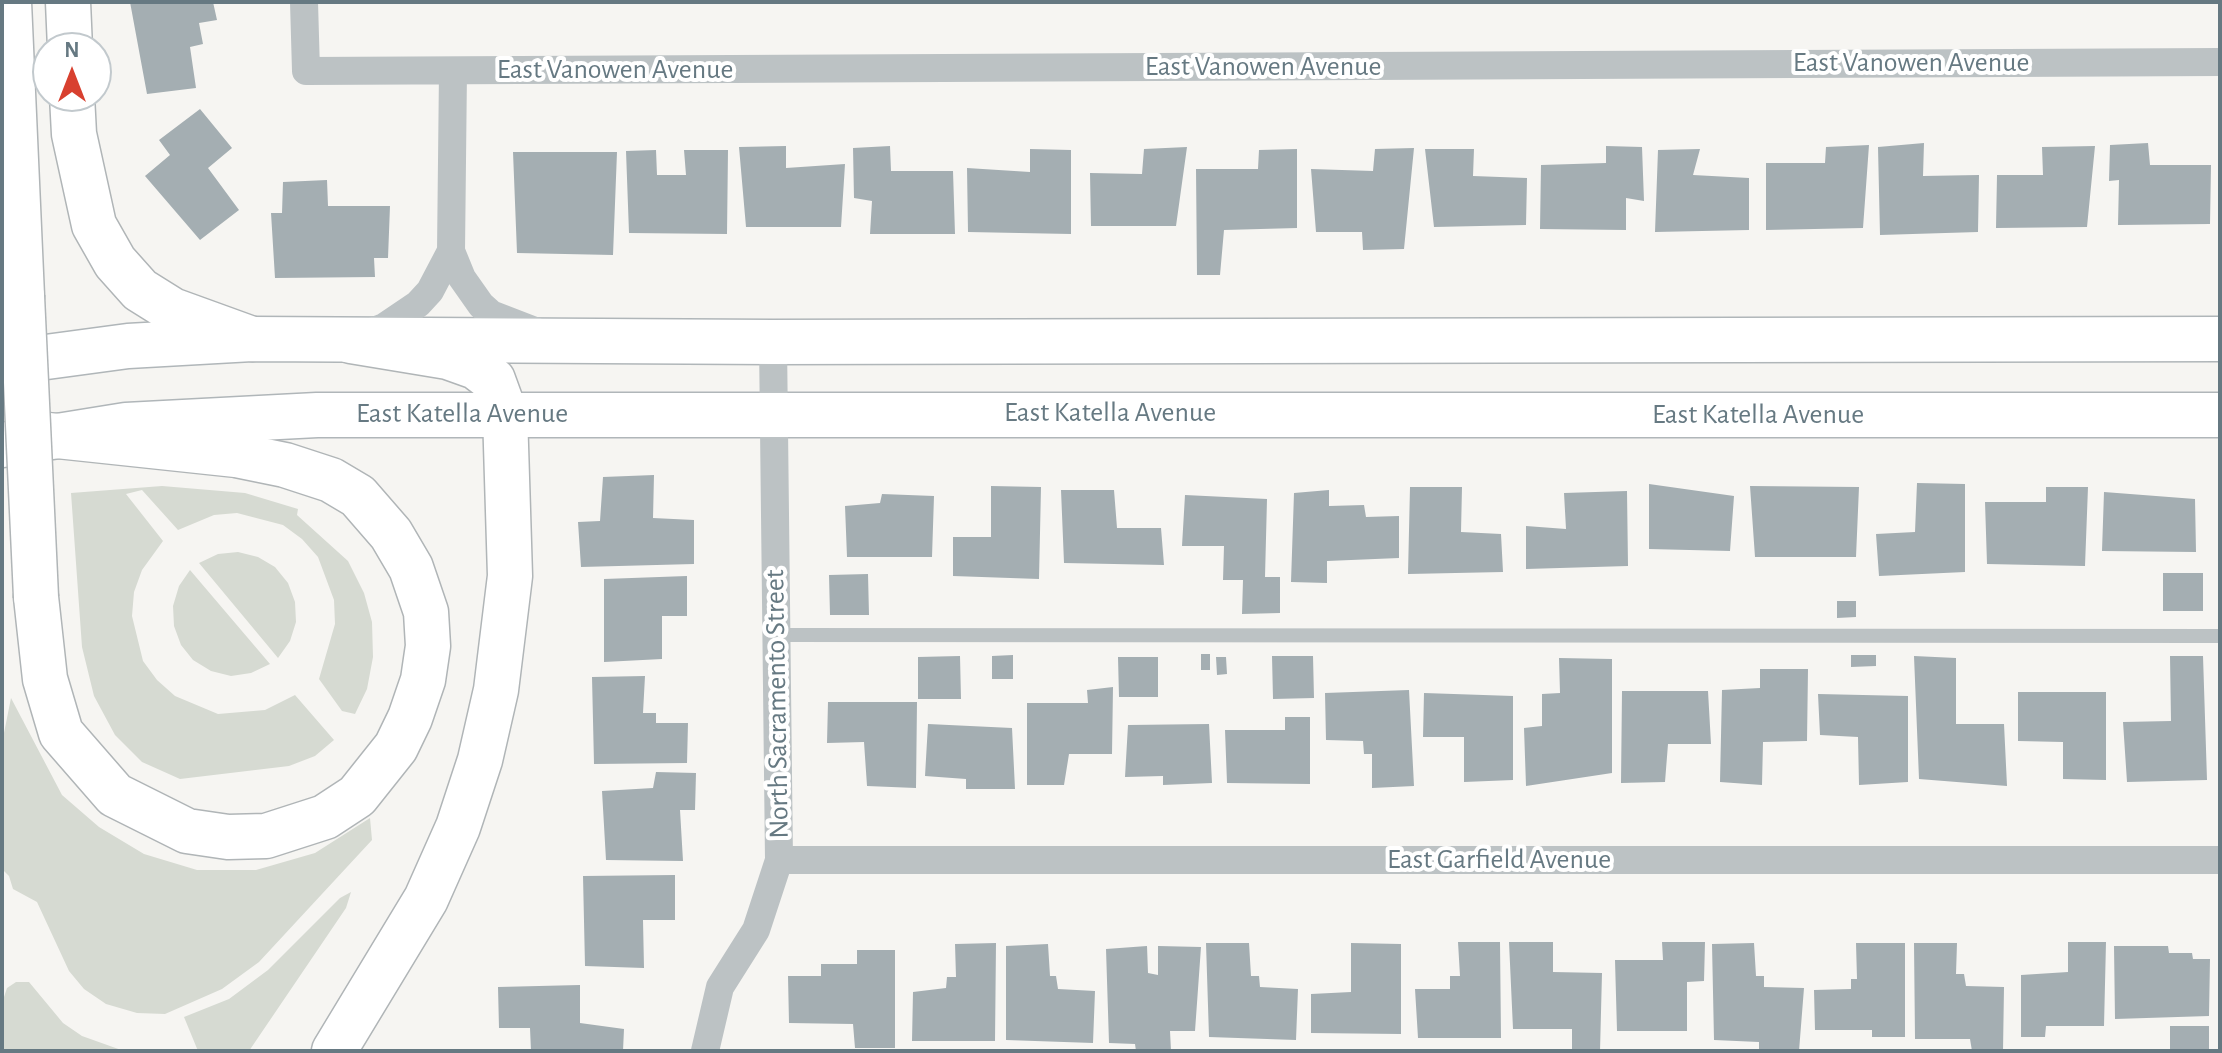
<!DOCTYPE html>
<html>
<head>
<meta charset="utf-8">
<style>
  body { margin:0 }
  #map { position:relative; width:2222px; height:1053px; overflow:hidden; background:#f6f5f2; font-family:"Alegreya Sans",sans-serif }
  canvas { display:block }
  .frame { position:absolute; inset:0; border:4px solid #667982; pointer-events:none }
  .north { position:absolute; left:32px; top:32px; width:80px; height:80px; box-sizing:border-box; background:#fff; border:2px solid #c2c9cd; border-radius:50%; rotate:0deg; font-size:22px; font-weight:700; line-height:32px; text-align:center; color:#667982 }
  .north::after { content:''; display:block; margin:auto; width:28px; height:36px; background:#d8402f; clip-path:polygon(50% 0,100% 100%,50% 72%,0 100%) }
</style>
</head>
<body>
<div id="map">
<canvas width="2222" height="1053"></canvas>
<div class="frame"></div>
<div class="north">N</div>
</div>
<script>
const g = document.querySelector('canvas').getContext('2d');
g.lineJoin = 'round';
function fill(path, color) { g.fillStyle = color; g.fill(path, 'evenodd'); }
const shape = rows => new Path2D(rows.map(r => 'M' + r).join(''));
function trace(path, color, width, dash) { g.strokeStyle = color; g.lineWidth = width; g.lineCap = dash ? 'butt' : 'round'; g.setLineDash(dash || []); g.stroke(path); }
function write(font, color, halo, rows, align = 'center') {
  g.font = font + ' "Alegreya Sans",sans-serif'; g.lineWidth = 8; g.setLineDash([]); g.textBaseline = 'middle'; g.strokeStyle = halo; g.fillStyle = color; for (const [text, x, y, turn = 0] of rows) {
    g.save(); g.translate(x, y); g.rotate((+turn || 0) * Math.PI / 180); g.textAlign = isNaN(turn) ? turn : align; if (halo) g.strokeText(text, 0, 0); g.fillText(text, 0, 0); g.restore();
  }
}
fill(shape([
  [162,486,245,493,298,509,297,515,348,561,364,593,372,622,373,657,367,689,355,714,342,711,319,679,335,624,334,600,318,557,302,539,283,525,237,513,214,515,178,530,142,490,126,494,163,541,142,570,134,592,132,616,143,661,157,680,175,696,218,714,265,710,295,695,334,740,315,756,289,766,180,779,142,762,115,735,94,696,82,647,71,493],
  [238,552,258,557,275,567,288,583,295,602,296,622,290,641,278,658,199,563,218,554],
  [190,570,270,664,251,673,231,676,211,671,193,660,181,645,174,626,173,606,179,586],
  [11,698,62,795,99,827,144,854,197,870,256,870,315,853,370,818,372,840,259,962,222,989,165,1014,137,1013,106,1004,84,989,69,971,37,902,13,889,9,876,2,869,2,743],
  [351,892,346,908,249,1051,198,1051,184,1017,229,999,268,970,340,898],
  [16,982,29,982,63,1023,82,1036,124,1051,2,1051,2,1003,7,988]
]), '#d6dad2');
fill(shape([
  [130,2,213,2,217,20,199,23,203,44,190,47,196,88,147,94],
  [200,109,232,148,208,168,239,210,200,240,145,176,170,155,159,140],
  [1924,143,1923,176,1979,175,1978,232,1880,235,1878,147],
  [2148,143,2150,165,2211,165,2210,224,2118,225,2119,180,2109,181,2110,145],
  [1869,145,1863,228,1766,230,1766,163,1825,163,1826,147],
  [786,146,786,168,845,164,841,227,746,227,739,147],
  [890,146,891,171,953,171,955,234,870,234,872,201,854,198,853,148],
  [1606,146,1642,147,1644,201,1626,198,1626,230,1540,229,1541,165,1606,163],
  [2095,146,2087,227,1996,228,1997,175,2043,175,2042,147],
  [1187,147,1176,226,1091,226,1090,173,1142,174,1144,149],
  [1414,148,1404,249,1363,250,1362,232,1316,232,1311,169,1373,171,1375,149],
  [1030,149,1071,150,1071,234,968,232,967,168,1030,172],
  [1297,149,1297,228,1224,230,1220,275,1197,275,1196,169,1258,169,1259,150],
  [1425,149,1474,149,1473,176,1527,178,1526,225,1434,227],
  [1700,149,1693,175,1749,178,1749,230,1655,232,1658,150],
  [656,150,657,175,686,175,684,150,728,150,727,234,629,233,626,151],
  [513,152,617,152,613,255,517,253],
  [327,180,328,206,390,206,388,258,374,258,375,277,275,278,271,213,282,213,283,182],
  [654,475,653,518,694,520,694,564,581,567,578,522,600,521,603,477],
  [1917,483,1965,484,1965,572,1879,576,1876,534,1915,532],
  [1649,484,1734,496,1730,551,1649,549],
  [991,486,1041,487,1039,579,953,576,953,537,991,537],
  [1750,486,1859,487,1856,557,1755,557],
  [1410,487,1462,487,1461,532,1501,534,1503,572,1408,574],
  [2046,487,2088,487,2085,566,1987,564,1985,502,2046,502],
  [1061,490,1114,490,1117,528,1161,528,1164,565,1064,563],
  [1329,490,1329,506,1364,505,1366,517,1399,516,1399,558,1327,561,1327,583,1291,582,1294,493],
  [1627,491,1628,566,1526,569,1526,526,1566,529,1564,493],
  [2104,492,2195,499,2196,552,2102,551],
  [882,494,934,496,932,557,847,557,845,506,880,503],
  [1185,495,1267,499,1265,577,1280,577,1280,613,1242,614,1243,580,1223,580,1224,546,1182,546],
  [2163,573,2203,573,2203,611,2163,611],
  [868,574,869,615,830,615,829,575],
  [687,576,687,616,662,616,662,659,604,662,604,579],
  [1837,601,1856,601,1856,617,1837,618],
  [1201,654,1210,654,1210,670,1201,670],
  [1013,655,1013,679,992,679,992,656],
  [1851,655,1876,655,1876,666,1851,667],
  [960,656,961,699,918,699,918,657],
  [1272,656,1313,656,1314,698,1273,699],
  [1914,656,1956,658,1956,724,2004,724,2007,786,1919,779],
  [2170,656,2203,656,2207,780,2127,782,2123,722,2171,721],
  [1118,657,1158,657,1158,697,1119,697],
  [1216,657,1226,657,1227,674,1217,675],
  [1559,658,1612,659,1612,773,1526,786,1524,728,1542,726,1542,694,1560,693],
  [1760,669,1808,669,1807,741,1763,742,1762,785,1720,782,1722,690,1760,688],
  [645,676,643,713,656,713,656,723,688,723,687,763,594,764,592,677],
  [1113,687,1112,754,1069,754,1064,785,1027,785,1027,703,1088,703,1087,690],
  [1409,690,1414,786,1372,788,1372,754,1364,754,1363,741,1326,740,1325,693],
  [1622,691,1708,691,1711,744,1668,744,1665,782,1621,783],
  [2018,692,2106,692,2106,780,2063,779,2063,742,2018,741],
  [1424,693,1513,696,1513,780,1464,782,1464,737,1423,737],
  [1818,694,1908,696,1908,782,1859,785,1858,737,1820,735],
  [828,702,917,702,916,788,867,786,864,742,827,743],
  [1285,717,1310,717,1310,784,1227,783,1225,730,1285,730],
  [928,724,1012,728,1015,789,966,789,966,779,925,776],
  [1209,724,1212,783,1163,785,1163,776,1125,777,1128,725],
  [656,772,696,773,695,810,680,810,683,861,606,860,602,791,653,788],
  [675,875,675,920,643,920,644,968,585,966,583,876],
  [1458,942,1500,942,1501,1038,1418,1038,1415,989,1450,989,1450,976,1460,976],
  [1509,942,1553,942,1553,972,1602,973,1600,1051,1572,1051,1572,1029,1513,1029],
  [1662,942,1705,942,1704,981,1687,982,1687,1031,1617,1031,1615,960,1663,960],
  [2068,942,2106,942,2104,1026,2046,1026,2045,1037,2021,1037,2021,975,2068,972],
  [996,943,995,1041,912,1041,913,992,946,988,947,977,956,977,955,944],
  [1206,943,1249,943,1251,976,1259,976,1260,987,1298,989,1296,1040,1209,1037],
  [1351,943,1401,944,1401,1034,1311,1033,1311,994,1351,992],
  [1754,943,1756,976,1764,976,1764,987,1804,988,1799,1051,1759,1051,1759,1042,1714,1040,1712,944],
  [1856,943,1905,943,1905,1037,1872,1037,1872,1030,1815,1030,1814,990,1851,989,1851,979,1857,979],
  [1914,943,1957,943,1956,974,1964,974,1966,986,2004,987,2003,1051,1972,1051,1970,1039,1915,1039],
  [1048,944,1050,976,1056,976,1058,989,1095,991,1093,1043,1006,1040,1006,946],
  [1147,946,1148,973,1158,975,1158,946,1201,947,1195,1031,1170,1031,1171,1051,1136,1051,1135,1044,1109,1043,1106,949],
  [2114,946,2168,946,2169,953,2192,953,2193,959,2210,959,2209,1016,2115,1019],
  [857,950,895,950,895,1048,855,1048,853,1024,789,1023,788,976,821,976,821,964,857,964],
  [580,985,580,1023,624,1029,623,1051,531,1051,530,1028,499,1028,498,987],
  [2170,1026,2209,1026,2209,1051,2170,1051]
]), '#a4aeb2');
const primary = shape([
  [2,363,128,346,252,339,773,342,2220,339],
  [2,445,126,425,317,415,2220,415]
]);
const motorway = shape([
  [9,2,22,296],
  [68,2,70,48],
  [72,96,74,134,94,225,115,262,140,290,172,310,252,339],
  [36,597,45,679,61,733,115,795,187,831,228,837,266,836,325,817,357,796,396,747,410,718,423,680,428,646,426,612,411,568,391,534,358,496,331,480,285,465,236,455,48,435],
  [334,1051,426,899,458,827,480,760,496,690,510,576,505,413,493,380,476,367,448,357,351,341]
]);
trace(primary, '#b0b6b9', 47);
trace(motorway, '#b0b5b7', 47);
trace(shape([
  [778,635,2220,636]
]), '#bcc2c4', 14);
trace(shape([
  [304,2,306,71,2220,62],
  [453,71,451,251,462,278,481,305,491,314,535,331],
  [366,334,384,327,418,304,430,291,451,251],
  [779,860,2220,860],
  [705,1051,720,987,756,930,779,860,773,342]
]), '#bcc2c4', 28);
trace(primary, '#fff', 44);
trace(motorway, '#fff', 44);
const motorwayBridge = shape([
  [22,296,36,597]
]);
trace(motorwayBridge, '#b0b5b7', 47, []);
trace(motorwayBridge, '#fff', 44);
write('28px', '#667982', '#fff', [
  ["East Vanowen Avenue",1911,63],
  ["East Vanowen Avenue",1263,67],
  ["East Vanowen Avenue",615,70],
  ["East Katella Avenue",1110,413],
  ["East Katella Avenue",462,414],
  ["East Katella Avenue",1758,415],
  ["North Sacramento Street",777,704,-91],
  ["East Garfield Avenue",1499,860]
]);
</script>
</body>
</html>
